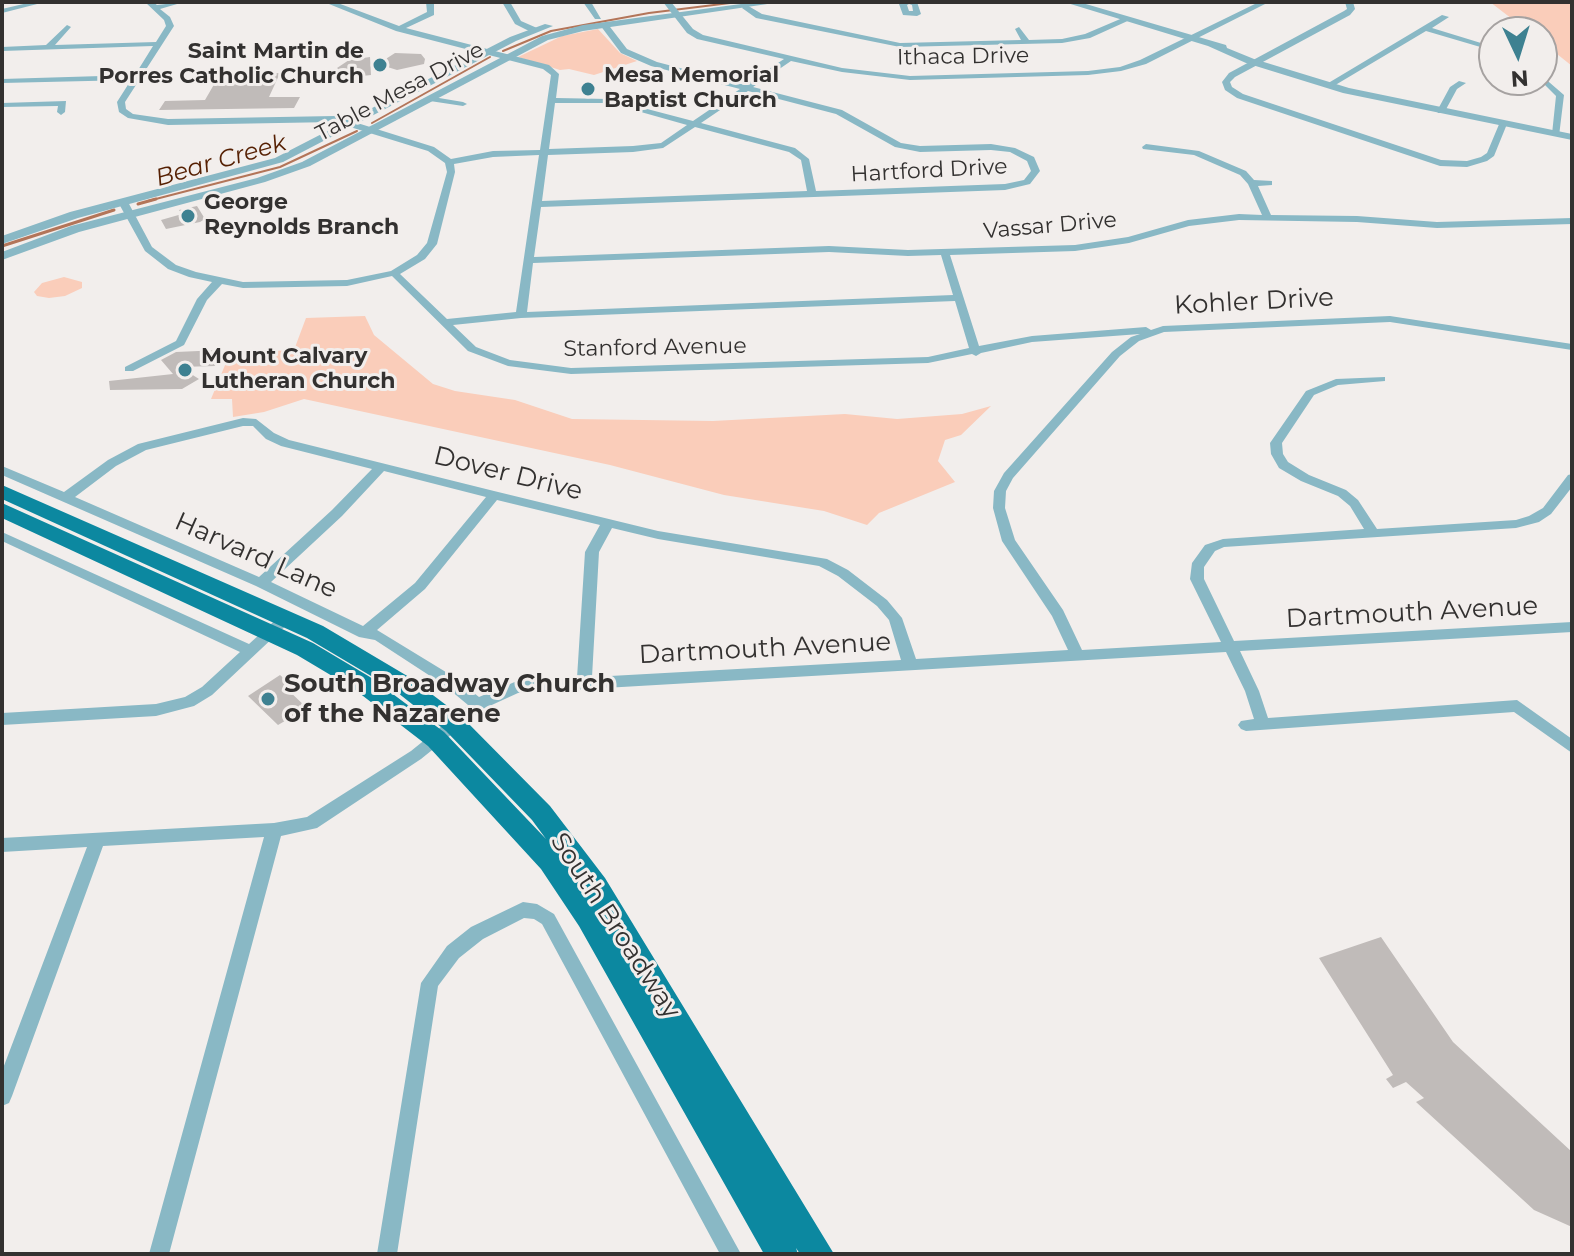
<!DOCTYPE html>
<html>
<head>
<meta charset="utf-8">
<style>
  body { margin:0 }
  #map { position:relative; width:1574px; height:1256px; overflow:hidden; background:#f2eeec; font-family:Montserrat,sans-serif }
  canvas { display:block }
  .frame { position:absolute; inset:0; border:4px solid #333130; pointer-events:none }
  .north { position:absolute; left:1478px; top:16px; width:80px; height:80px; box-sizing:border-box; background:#f2eeec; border:2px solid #a6a2a1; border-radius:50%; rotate:176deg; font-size:22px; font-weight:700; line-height:32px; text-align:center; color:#333130 }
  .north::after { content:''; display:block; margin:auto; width:28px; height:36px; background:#3e8191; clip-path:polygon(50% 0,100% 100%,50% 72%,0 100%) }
</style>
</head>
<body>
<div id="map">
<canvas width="1574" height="1256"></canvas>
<div class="frame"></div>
<div class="north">N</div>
</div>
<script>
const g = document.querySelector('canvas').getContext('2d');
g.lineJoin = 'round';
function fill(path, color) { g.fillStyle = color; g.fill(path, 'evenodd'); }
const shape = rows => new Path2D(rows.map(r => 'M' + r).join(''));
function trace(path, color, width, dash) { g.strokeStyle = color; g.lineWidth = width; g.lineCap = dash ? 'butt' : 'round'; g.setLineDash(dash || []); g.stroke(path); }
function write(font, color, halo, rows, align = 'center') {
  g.font = font + ' Montserrat,sans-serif'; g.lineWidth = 6; g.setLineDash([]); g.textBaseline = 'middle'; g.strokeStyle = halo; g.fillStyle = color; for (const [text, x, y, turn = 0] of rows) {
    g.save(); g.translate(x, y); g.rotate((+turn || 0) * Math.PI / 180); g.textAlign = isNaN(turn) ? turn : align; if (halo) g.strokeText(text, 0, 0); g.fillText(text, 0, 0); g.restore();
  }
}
fill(shape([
  [1490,2,1572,2,1572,66,1542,42,1542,32,1529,32],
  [598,29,620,53,637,61,594,75,569,69,560,70,518,57,562,36],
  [64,277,82,282,82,288,65,296,49,298,37,296,34,292,42,283],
  [365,316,374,335,433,384,455,391,515,400,572,419,713,421,845,414,897,419,962,414,991,406,961,435,945,440,938,461,955,482,879,513,867,525,824,511,724,495,610,465,304,399,264,412,233,417,232,399,211,399,230,353,294,350,306,318]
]), '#facdba');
trace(shape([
  [503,51,551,31,649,13,738,2],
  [372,123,490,57],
  [148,201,280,167,357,131]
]), '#b37559', 2);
trace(shape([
  [138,204,156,199],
  [2,246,114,210]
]), '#b37559', 3);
fill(shape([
  [395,53,421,54,425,59,424,64,397,70,378,64],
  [370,57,371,75,344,78,337,68,349,60],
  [280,73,269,97,300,97,294,108,159,110,165,101,205,100,216,81,227,81,233,75],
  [197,206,205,219,200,222,166,229,161,220,182,214,179,210],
  [221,350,215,366,180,367,199,379,182,389,110,390,109,381,173,374,161,360,176,352],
  [280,675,289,683,287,689,307,708,278,725,248,696],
  [1381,937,1453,1042,1572,1152,1572,1227,1534,1210,1416,1102,1424,1098,1406,1082,1393,1088,1386,1079,1393,1075,1319,958]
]), '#c0bbb9');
fill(shape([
  [32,2,45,2,2,13,2,9,32,2],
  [145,2,153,2,157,5,184,2,160,9,170,17,174,26,125,102,126,109,133,114,168,119,335,116,434,147,451,159,493,151,540,150,551,75,543,69,396,31,324,2,335,2,399,26,427,12,426,2,434,2,434,15,406,28,549,65,559,74,556,98,609,99,693,121,740,89,651,66,621,53,600,25,601,23,607,23,627,49,657,62,745,85,784,59,697,39,687,33,663,2,671,2,693,29,703,35,842,68,910,76,1088,71,1120,67,1140,60,1259,2,1269,2,1146,64,1121,71,1088,75,910,80,842,72,791,61,753,87,842,110,901,143,920,146,991,144,1015,148,1034,157,1040,171,1030,184,1005,190,541,207,534,257,829,246,908,250,1075,245,1128,237,1188,220,1239,214,1262,215,1248,184,1240,175,1194,155,1143,149,1142,147,1146,144,1199,151,1246,171,1254,180,1272,181,1272,185,1258,186,1271,215,1357,216,1437,222,1572,218,1572,224,1437,228,1357,222,1239,220,1189,226,1129,243,1075,251,950,255,979,346,1032,336,1146,327,1151,330,1163,326,1390,316,1572,344,1572,350,1390,322,1164,332,1139,341,1120,356,1013,478,1006,491,1005,508,1015,540,1063,610,1082,650,1221,642,1190,579,1192,563,1205,545,1223,539,1364,529,1350,506,1338,496,1301,481,1279,468,1271,454,1270,443,1306,391,1336,379,1385,377,1385,381,1338,385,1314,395,1282,443,1283,454,1288,462,1309,475,1346,490,1358,500,1377,529,1516,520,1529,516,1543,508,1568,475,1572,474,1572,487,1551,514,1539,522,1516,528,1224,547,1215,551,1204,567,1204,579,1234,641,1572,622,1572,632,1240,651,1259,691,1268,718,1517,700,1572,739,1572,753,1514,712,1246,731,1241,729,1238,725,1241,721,1254,719,1245,691,1226,652,518,693,483,709,421,759,317,828,281,836,169,1254,149,1254,264,837,103,846,12,1096,9,1103,2,1106,2,1071,87,847,2,852,2,838,274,823,307,817,411,751,468,705,444,685,375,640,359,637,256,586,2,475,2,466,64,492,108,460,138,444,243,418,256,419,274,433,289,440,494,491,658,531,827,559,848,570,887,600,902,618,916,659,1068,650,1052,616,1002,541,993,508,994,491,1004,473,1112,352,1131,337,1140,334,1032,342,981,353,976,356,972,354,928,363,571,374,508,366,468,351,392,276,347,286,243,288,222,284,207,300,184,345,133,371,125,371,125,367,176,341,197,299,212,282,189,277,168,269,145,251,118,202,120,200,128,202,152,247,176,265,196,272,243,282,347,280,391,271,417,255,427,243,447,172,445,163,428,151,334,122,168,125,128,118,119,112,117,102,131,80,2,83,2,79,135,75,153,46,2,51,2,47,46,45,67,25,71,27,55,45,156,42,166,26,164,20,145,2],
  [748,91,836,114,895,147,920,152,991,150,1010,152,1027,161,1031,171,1024,180,1005,184,816,191,809,159,795,148,701,123,748,91],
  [555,103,609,103,687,125,661,143,633,146,549,149,555,103],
  [695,127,789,152,801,160,807,191,542,201,548,155,633,152,663,148,695,127],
  [539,155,516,312,447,319,400,274,425,259,437,244,455,172,454,164,493,157,539,155],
  [829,252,908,256,941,255,953,295,527,312,533,263,829,252],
  [955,301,969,348,928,357,571,368,510,360,476,347,453,325,521,318,955,301],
  [243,426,253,426,266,439,281,446,372,469,332,510,259,577,75,497,116,466,146,450,243,426],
  [384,471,486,497,415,583,363,626,271,582,342,516,384,471],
  [497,500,600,525,585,552,577,678,517,681,479,697,454,677,377,630,425,589,497,500],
  [612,528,658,539,819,566,838,576,877,606,889,620,901,660,592,677,599,552,612,528],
  [502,2,510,2,521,21,537,28,537,32,531,32,515,24,502,2],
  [583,2,591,2,601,19,595,19,583,2],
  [901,2,917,2,921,14,917,16,903,15,899,4,901,2],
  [909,4,912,5,913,11,909,11,907,5,909,4],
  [1345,2,1353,2,1355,9,1350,15,1235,77,1230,82,1232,87,1243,94,1441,160,1467,161,1481,157,1487,153,1500,122,1506,122,1507,124,1494,156,1487,161,1467,167,1440,166,1237,98,1225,90,1222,82,1229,73,1344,11,1347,9,1345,2],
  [745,4,762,14,900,43,1021,40,1015,29,1019,27,1029,40,1062,39,1085,34,1125,17,1132,19,1090,38,1062,43,900,47,756,18,742,8,745,4],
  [1442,15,1449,17,1432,28,1494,47,1494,51,1426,31,1332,87,1325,85,1442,15],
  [1542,76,1564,95,1559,136,1552,134,1556,96,1540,80,1542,80,1542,76],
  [1459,81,1466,83,1457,89,1444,113,1438,113,1437,111,1450,87,1459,81],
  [433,97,463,102,467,104,463,106,430,101,429,99,433,97],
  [66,101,65,112,61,115,57,112,58,106,2,107,2,103,66,101],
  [2,532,249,644,281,615,291,615,293,619,212,695,194,706,156,716,2,725,2,713,156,704,185,697,202,687,240,652,2,541,2,532],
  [523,902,537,904,554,914,741,1254,720,1254,542,924,534,919,524,918,483,939,459,958,438,986,397,1254,377,1254,421,983,447,946,471,927,523,902]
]), '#89b8c5');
fill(shape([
  [756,2,781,2,583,31,548,40,310,166,265,182,79,232,2,260,2,252,71,226,257,178,302,162,542,36,583,25,756,2],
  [1064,2,1079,2,1226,45,1227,48,1254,59,1349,88,1572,134,1572,140,1343,93,1246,63,1208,46,1064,2],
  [545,24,553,26,516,41,283,162,78,218,2,244,2,236,70,212,275,158,510,37,545,24]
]), '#89b8c5');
fill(shape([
  [2,485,323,626,409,677,462,717,550,806,605,878,834,1254,800,1254,796,1248,798,1254,764,1254,579,926,541,869,428,746,354,689,297,655,2,518,2,503,313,643,370,677,444,732,546,839,532,820,446,731,393,689,307,638,2,499,2,485]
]), '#0c88a0');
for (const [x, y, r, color] of [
  [380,65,8,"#3e8191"],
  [588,89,8,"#3e8191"],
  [188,216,8,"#3e8191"],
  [185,370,8,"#3e8191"],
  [268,699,8,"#3e8191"]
]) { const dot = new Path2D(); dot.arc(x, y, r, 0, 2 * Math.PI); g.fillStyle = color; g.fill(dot); trace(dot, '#f2eeec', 3); }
write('bold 22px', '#333130', '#f2eeec', [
  ["Saint Martin de",364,52,"right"],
  ["Porres Catholic Church",364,77,"right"],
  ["Mesa Memorial",604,76],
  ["Baptist Church",604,101],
  ["George",204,203],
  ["Reynolds Branch",204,228],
  ["Mount Calvary",201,357],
  ["Lutheran Church",201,382]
], 'left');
write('22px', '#333130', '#f2eeec', [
  ["Ithaca Drive",963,57,-1],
  ["Table Mesa Drive",400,92,-28],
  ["Hartford Drive",929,171,-3],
  ["Vassar Drive",1050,226,-5],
  ["Stanford Avenue",655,348,-1]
]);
write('italic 24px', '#562003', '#f2eeec', [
  ["Bear Creek",221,161,-16]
]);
write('26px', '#333130', '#f2eeec', [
  ["Kohler Drive",1254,302,-3],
  ["Dover Drive",508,474,14],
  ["Harvard Lane",256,556,24],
  ["Dartmouth Avenue",1412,613,-3],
  ["Dartmouth Avenue",765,649,-3],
  ["South Broadway",615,926,57]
]);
write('bold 26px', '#333130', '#f2eeec', [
  ["South Broadway Church",284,684],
  ["of the Nazarene",284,714]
], 'left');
</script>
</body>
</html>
